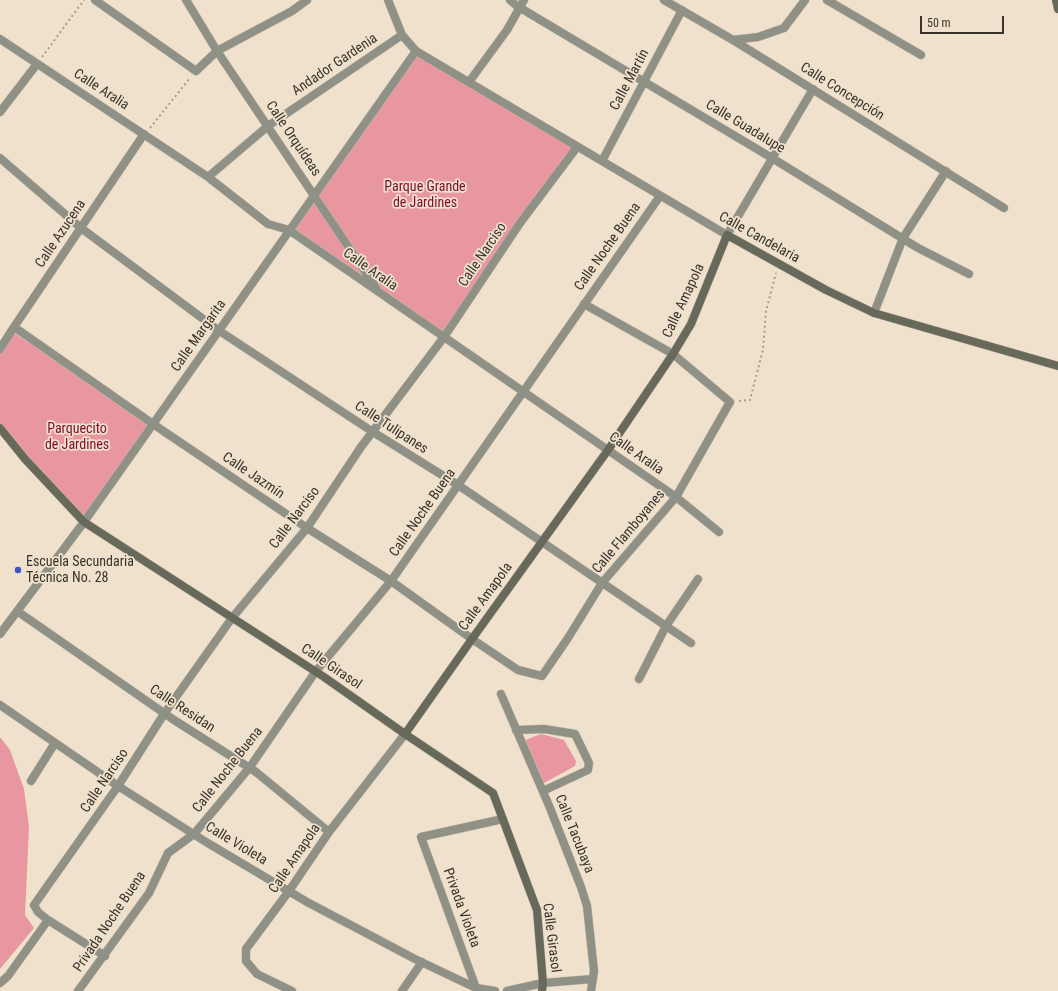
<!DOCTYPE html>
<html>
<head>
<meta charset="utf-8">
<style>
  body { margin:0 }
  #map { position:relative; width:1058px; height:991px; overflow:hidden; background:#efe1cc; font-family:"Roboto Condensed",sans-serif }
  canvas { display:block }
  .scale { position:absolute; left:920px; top:16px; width:84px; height:18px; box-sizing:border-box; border:2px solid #39332b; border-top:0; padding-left:5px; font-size:12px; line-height:14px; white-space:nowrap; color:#39332b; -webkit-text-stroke:3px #efe1cc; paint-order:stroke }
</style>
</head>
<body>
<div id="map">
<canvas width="1058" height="991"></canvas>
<div class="scale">50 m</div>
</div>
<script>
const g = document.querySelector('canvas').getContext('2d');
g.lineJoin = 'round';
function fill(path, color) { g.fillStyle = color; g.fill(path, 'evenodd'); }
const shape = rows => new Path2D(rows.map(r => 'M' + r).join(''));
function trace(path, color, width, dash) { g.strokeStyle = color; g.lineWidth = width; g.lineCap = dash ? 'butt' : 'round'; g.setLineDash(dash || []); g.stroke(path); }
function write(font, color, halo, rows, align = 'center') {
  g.font = font + ' "Roboto Condensed",sans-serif'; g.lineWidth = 3.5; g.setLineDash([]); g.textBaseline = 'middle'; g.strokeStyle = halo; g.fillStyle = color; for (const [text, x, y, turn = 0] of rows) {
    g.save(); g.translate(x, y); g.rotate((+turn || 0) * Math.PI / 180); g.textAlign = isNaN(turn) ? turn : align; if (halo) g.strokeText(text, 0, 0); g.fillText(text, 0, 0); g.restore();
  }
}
fill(shape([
  [416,51,577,147,444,337,289,230],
  [11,331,153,424,84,522,0,426,0,352],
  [541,734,564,740,576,761,575,766,544,783,539,780,523,741],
  [0,737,10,750,24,789,29,827,25,915,34,928,0,969]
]), '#e896a0');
const street = shape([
  [95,0,196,71,217,51,292,11,307,0],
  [186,0,217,51,376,288],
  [388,0,402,35,416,51,727,235,813,89],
  [510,0,517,6,772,158,918,248,969,274],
  [664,0,733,40,1004,208],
  [827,0,921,55],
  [0,39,208,177,268,224,289,230,676,497,719,532],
  [733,40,758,37,784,28,805,0],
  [469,82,507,30,524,0],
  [0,112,37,64],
  [0,158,81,228,218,330,373,432,458,485,691,643],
  [602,161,682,10],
  [208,177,268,126,402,35],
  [874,313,903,238,946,171],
  [14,327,153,424,307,528,391,581,472,639,518,670,542,676,568,638,602,583,676,497,730,402,673,354,584,304],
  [0,349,14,327,144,134],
  [17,611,174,720,256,772,329,832],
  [0,634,84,522,416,51],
  [639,679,666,626,698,579],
  [501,694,550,808,581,887,587,906,594,971,591,991],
  [0,705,118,786,206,842,307,902,415,959,476,988,495,991],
  [516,730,544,729,575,734,589,763,588,770,543,791],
  [31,781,55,743],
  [105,956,48,920,38,912,34,905,118,786,164,714,232,618,307,528,361,447,444,337,520,223,577,147],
  [0,983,8,976,48,920],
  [476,988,421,837,503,819],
  [78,991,149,893,168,853,194,834,250,767,316,671,391,581,660,196],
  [292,991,257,974,246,961,246,949,289,891,329,832,405,734],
  [402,991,422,962],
  [507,991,543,983,593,979]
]);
const secondary = shape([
  [1056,0,1058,9],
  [0,428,25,459,84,522,324,677,405,734,493,793,537,910,543,983,542,991],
  [405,734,472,639,608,450,673,354,691,324,727,235,826,290,874,313,1058,366]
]);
trace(street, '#cbbeac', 9);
trace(secondary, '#cbbeac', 9);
trace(shape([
  [42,57,84,0],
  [150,128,190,78],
  [739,401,750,400,763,350,766,311,776,273]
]), '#a89d8d', 2, [2, 3]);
trace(street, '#8f9086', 8);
trace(secondary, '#67695a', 8);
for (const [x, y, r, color] of [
  [18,570,4,"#4054c7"]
]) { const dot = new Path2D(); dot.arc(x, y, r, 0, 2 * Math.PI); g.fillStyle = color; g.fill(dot); trace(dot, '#efe1cc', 1.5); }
write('14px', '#39332b', '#efe1cc', [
  ["Andador Gardenia",335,65,-34],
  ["Calle Martín",630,80,-62],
  ["Calle Aralia",101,90,33],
  ["Calle Concepción",842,92,32],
  ["Calle Guadalupe",745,127,31],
  ["Calle Orquídeas",293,139,56],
  ["Calle Azucena",61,234,-56],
  ["Calle Candelaria",759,238,29],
  ["Calle Noche Buena",608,247,-55],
  ["Calle Narciso",483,255,-56],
  ["Calle Aralia",370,270,35],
  ["Calle Amapola",684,301,-65],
  ["Calle Margarita",199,336,-55],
  ["Calle Tulipanes",391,428,33],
  ["Calle Aralia",636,454,35],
  ["Calle Jazmín",253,476,34],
  ["Calle Noche Buena",423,513,-55],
  ["Calle Narciso",295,518,-53],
  ["Calle Flamboyanes",629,532,-50],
  ["Calle Amapola",486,597,-54],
  ["Calle Girasol",331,667,34],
  ["Calle Residan",182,709,33],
  ["Calle Noche Buena",228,770,-52],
  ["Calle Narciso",105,781,-56],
  ["Calle Tacubaya",574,834,68],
  ["Calle Violeta",236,844,31],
  ["Calle Amapola",295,859,-56],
  ["Privada Violeta",461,908,70],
  ["Privada Noche Buena",110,922,-56],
  ["Calle Girasol",551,938,83]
]);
write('14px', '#830e32', '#efe1cc', [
  ["Parque Grande",425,187],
  ["de Jardines",425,203],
  ["Parquecito",77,429],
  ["de Jardines",77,445]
]);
write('14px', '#39332b', '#efe1cc', [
  ["Escuela Secundaria",26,562],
  ["Técnica No. 28",26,578]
], 'left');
</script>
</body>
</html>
